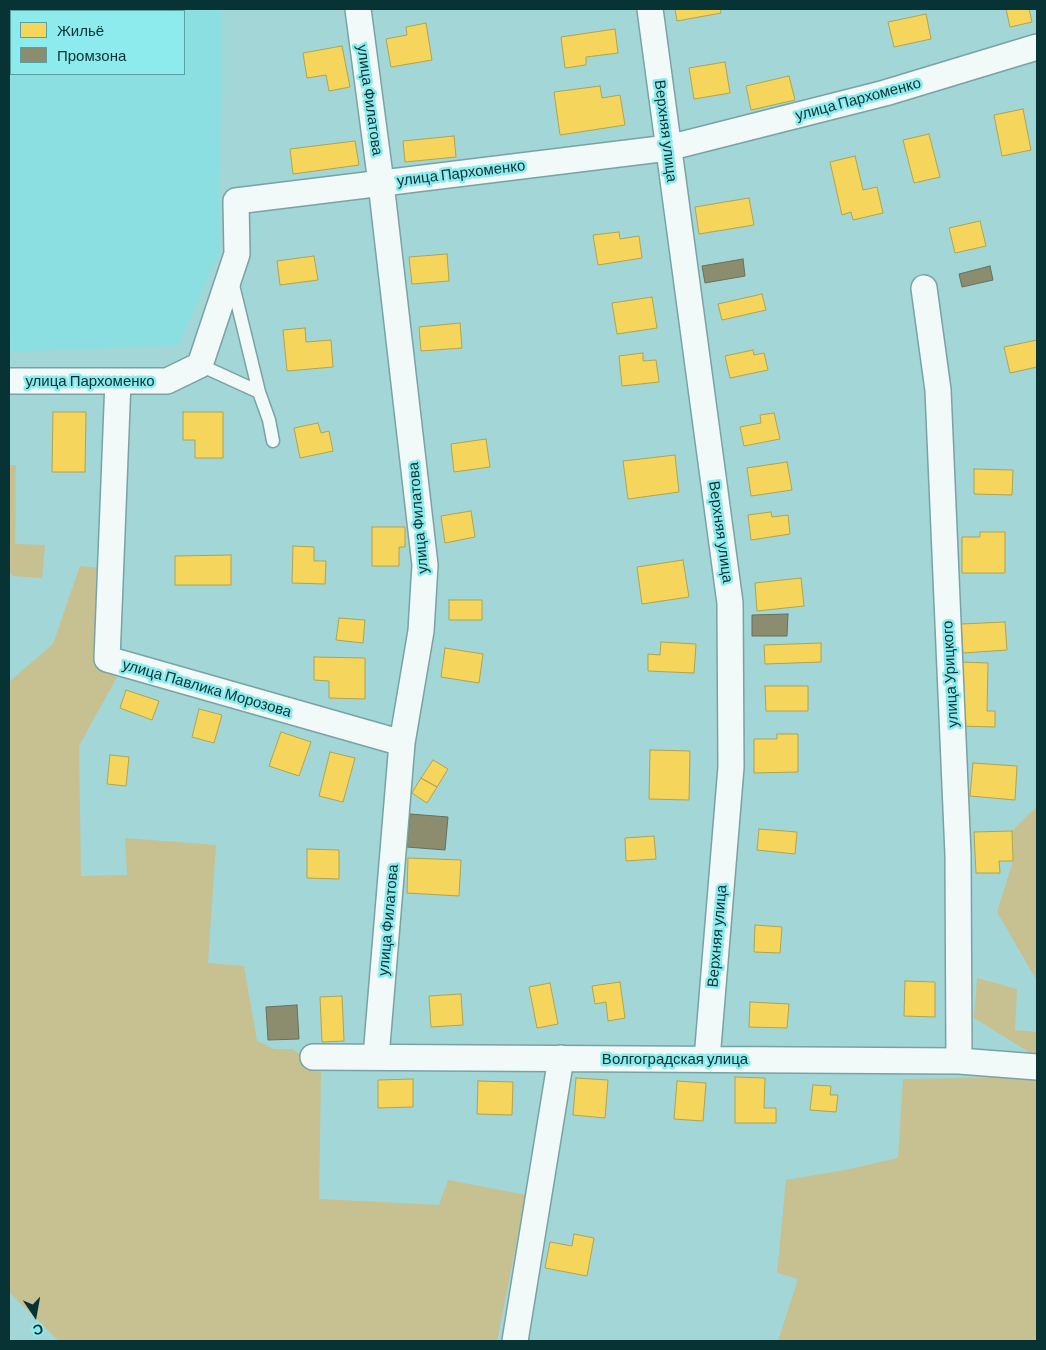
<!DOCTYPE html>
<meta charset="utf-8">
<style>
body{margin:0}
#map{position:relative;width:1046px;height:1350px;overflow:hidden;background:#a3d6d7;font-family:Barlow,sans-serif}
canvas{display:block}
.frame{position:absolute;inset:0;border:10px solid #083334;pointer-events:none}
.legend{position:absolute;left:10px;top:10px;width:175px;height:65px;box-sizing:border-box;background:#8debed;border:1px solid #58a1a3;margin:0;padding:6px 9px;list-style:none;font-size:15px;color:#083334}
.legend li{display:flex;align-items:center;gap:10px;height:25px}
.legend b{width:25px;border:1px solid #58a1a3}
.north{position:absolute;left:10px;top:1290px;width:50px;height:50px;-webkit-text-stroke:4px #8debed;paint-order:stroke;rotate:168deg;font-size:14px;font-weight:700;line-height:20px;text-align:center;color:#083334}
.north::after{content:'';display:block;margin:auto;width:18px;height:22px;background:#083334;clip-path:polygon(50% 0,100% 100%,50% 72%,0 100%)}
</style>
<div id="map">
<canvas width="1046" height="1350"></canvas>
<div class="frame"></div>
<ul class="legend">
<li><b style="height:14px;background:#f6d55c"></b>Жильё</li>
<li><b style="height:14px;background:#8c8c6e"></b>Промзона</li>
</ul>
<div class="north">С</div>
</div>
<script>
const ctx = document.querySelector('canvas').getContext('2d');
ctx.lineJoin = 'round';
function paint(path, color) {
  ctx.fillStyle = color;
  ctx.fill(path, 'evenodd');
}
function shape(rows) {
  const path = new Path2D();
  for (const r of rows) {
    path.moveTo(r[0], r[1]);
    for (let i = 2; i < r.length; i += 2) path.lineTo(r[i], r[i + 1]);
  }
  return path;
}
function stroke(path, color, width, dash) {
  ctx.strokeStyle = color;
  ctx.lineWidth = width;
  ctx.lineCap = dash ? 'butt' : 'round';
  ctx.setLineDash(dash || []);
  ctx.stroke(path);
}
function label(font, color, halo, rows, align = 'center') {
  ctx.font = font + ' Barlow,sans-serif';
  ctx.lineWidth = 5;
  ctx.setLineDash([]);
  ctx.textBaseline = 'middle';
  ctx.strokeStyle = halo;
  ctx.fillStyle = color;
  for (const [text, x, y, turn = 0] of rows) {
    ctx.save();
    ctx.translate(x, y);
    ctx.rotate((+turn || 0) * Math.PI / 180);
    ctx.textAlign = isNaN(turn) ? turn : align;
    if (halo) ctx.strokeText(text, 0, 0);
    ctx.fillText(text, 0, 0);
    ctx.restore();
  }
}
paint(shape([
 [9,9,222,9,219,252,179,345,9,352],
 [11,11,184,11,184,74,11,74]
]), '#8cdfe0');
paint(shape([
 [9,465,16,465,15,544,45,545,42,578,13,576,9,572],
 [80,566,99,568,96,666,118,675,79,746,81,876,127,875,125,838,216,845,208,963,244,966,257,1041,274,1049,293,1049,321,1073,319,1199,439,1205,448,1180,526,1195,497,1341,59,1341,9,1292,9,682,53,644],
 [1035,808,1037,809,1037,981,997,912,1013,861,1012,831],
 [977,978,1017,989,1015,1030,1037,1032,1037,1057,974,1018],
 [1037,1077,1037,1341,778,1341,798,1279,777,1273,786,1180,845,1170,898,1158,903,1079]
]), '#c7c091');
const homes = shape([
 [675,9,720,9,721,13,677,21,675,9],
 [1006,9,1029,9,1032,22,1010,27,1006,9],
 [926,14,931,39,894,47,888,22,926,14],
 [426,23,432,60,391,67,386,39,407,35,406,27,426,23],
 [615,29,618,53,586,57,586,65,565,68,561,37,615,29],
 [342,46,350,87,329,91,326,75,307,78,303,53,342,46],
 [725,62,730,93,694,99,689,68,725,62],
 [789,76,795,100,751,110,746,86,789,76],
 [600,86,602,98,620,95,625,125,560,135,554,92,600,86],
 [1023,109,1031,150,1002,156,994,115,1023,109],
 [929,134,940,177,914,183,903,140,929,134],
 [454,136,456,157,405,162,403,141,454,136],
 [355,141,359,165,293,174,290,149,355,141],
 [855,156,863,190,877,187,883,213,853,220,851,212,842,215,830,162,855,156],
 [749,198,754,225,699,234,695,207,749,198],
 [980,221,986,246,955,253,949,228,980,221],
 [619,232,620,239,639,236,642,258,598,265,593,235,619,232],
 [447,254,449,281,412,284,409,257,447,254],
 [314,256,318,280,280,285,277,261,314,256],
 [762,294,766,310,722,320,718,304,762,294],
 [652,297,657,328,617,334,612,303,652,297],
 [460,323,462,348,421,351,419,327,460,323],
 [305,328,306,342,331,340,333,367,287,371,283,330,305,328],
 [1037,340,1037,367,1010,373,1004,347,1037,340],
 [753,350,754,355,764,353,768,370,730,378,725,356,753,350],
 [643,353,643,361,656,360,659,382,622,386,619,356,643,353],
 [53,412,86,412,85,472,52,472,53,412],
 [183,412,223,412,223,458,195,458,195,440,183,440,183,412],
 [774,413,780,439,744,446,740,427,761,423,760,415,774,413],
 [318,423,321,433,329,431,333,451,300,458,294,428,318,423],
 [486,439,490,467,454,472,451,444,486,439],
 [675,455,679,492,628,499,623,461,675,455],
 [787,462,792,490,751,496,747,468,787,462],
 [974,469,1013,470,1012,495,974,494,974,469],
 [471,511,475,537,445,543,441,516,471,511],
 [771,512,772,517,788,515,790,534,751,540,748,515,771,512],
 [372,527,405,527,405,547,399,547,399,566,372,566,372,527],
 [980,532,1005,532,1005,573,962,573,962,537,980,537,980,532],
 [293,546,314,547,314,561,326,561,325,584,292,583,293,546],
 [231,555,231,585,175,585,175,556,231,555],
 [683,560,689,597,642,604,637,567,683,560],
 [801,578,804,606,757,611,755,583,801,578],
 [449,600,482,600,482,620,449,620,449,600],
 [339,618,365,620,363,643,336,640,339,618],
 [1005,622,1007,650,963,653,961,624,1005,622],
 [661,642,696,644,694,673,648,671,648,654,660,655,661,642],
 [821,643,821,662,765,664,764,645,821,643],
 [445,648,483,654,479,683,441,677,445,648],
 [314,657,365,658,365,699,329,698,329,681,314,680,314,657],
 [961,662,988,663,987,711,995,711,995,727,960,726,961,662],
 [765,686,808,686,808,711,766,711,765,686],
 [126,690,159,701,152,720,120,708,126,690],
 [199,709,222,715,214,743,192,737,199,709],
 [281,732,311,742,299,776,269,766,281,732],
 [777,734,798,734,798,772,754,773,754,739,777,739,777,734],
 [650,750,690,751,689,800,649,799,650,750],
 [330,752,355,758,343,802,319,796,330,752],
 [110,755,129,757,126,786,107,784,110,755],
 [433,760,448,769,437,787,421,778,433,760],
 [973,763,1017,766,1015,800,970,796,973,763],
 [421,778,437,787,427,803,412,793,421,778],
 [759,829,797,832,795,854,757,850,759,829],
 [1012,831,1013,861,999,861,1000,873,976,873,974,832,1012,831],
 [654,836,656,859,626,861,625,838,654,836],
 [307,849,339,850,339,879,307,878,307,849],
 [408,858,461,860,459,896,407,893,408,858],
 [755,925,782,927,780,953,754,952,755,925],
 [905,981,935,982,935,1017,904,1016,905,981],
 [620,982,625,1018,608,1021,606,1002,595,1004,592,986,620,982],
 [550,983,558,1024,537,1028,529,987,550,983],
 [461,994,463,1025,431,1027,429,996,461,994],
 [342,996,344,1041,322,1042,320,997,342,996],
 [750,1002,789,1004,787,1028,749,1027,750,1002],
 [735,1077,765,1078,764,1108,776,1108,776,1123,735,1123,735,1077],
 [576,1078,608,1080,605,1118,573,1115,576,1078],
 [413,1079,413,1107,378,1108,378,1080,413,1079],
 [478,1081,513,1082,512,1115,477,1114,478,1081],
 [677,1081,706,1083,703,1121,674,1119,677,1081],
 [813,1085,831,1086,830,1095,838,1095,836,1112,810,1110,813,1085],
 [574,1234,594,1238,587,1276,545,1268,550,1242,572,1246,574,1234]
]);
paint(homes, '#f6d55c');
stroke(homes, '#afa450', 1);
const industry = shape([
 [743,259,745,276,705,283,702,266,743,259],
 [990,266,993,280,962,287,959,274,990,266],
 [788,614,787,636,752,636,752,615,788,614],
 [410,814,448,817,445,850,407,847,410,814],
 [297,1005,299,1039,268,1040,266,1007,297,1005]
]);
paint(industry, '#8c8c6e');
stroke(industry, '#64715d', 1);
const service = shape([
 [232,281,259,392],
 [200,365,259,392,269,420,273,441]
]);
const minor = shape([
 [358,9,381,183,425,565,421,631,402,743,376,1057],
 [650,9,730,603,731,767,707,1059],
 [924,288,938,390,958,855,959,1061],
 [9,381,167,381,200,365,237,254,236,201,668,148,885,93,1037,47],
 [118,381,107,659,402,743],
 [313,1057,959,1061,1037,1067],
 [515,1341,561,1058]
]);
stroke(service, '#79a2a3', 15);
stroke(minor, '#79a2a3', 28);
stroke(service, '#f1f9f9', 12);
stroke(minor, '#f1f9f9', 25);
label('15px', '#083334', '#8debed', [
 ["улица Пархоменко",858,99,-15],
 ["улица Филатова",370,100,82],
 ["Верхняя улица",666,131,83],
 ["улица Пархоменко",461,173,-7],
 ["улица Пархоменко",90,381],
 ["улица Филатова",418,518,-95],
 ["Верхняя улица",721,532,82],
 ["улица Урицкого",950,674,-93],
 ["улица Павлика Морозова",207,688,16],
 ["улица Филатова",388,920,-85],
 ["Верхняя улица",717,936,-85],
 ["Волгоградская улица",675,1059]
]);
</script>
